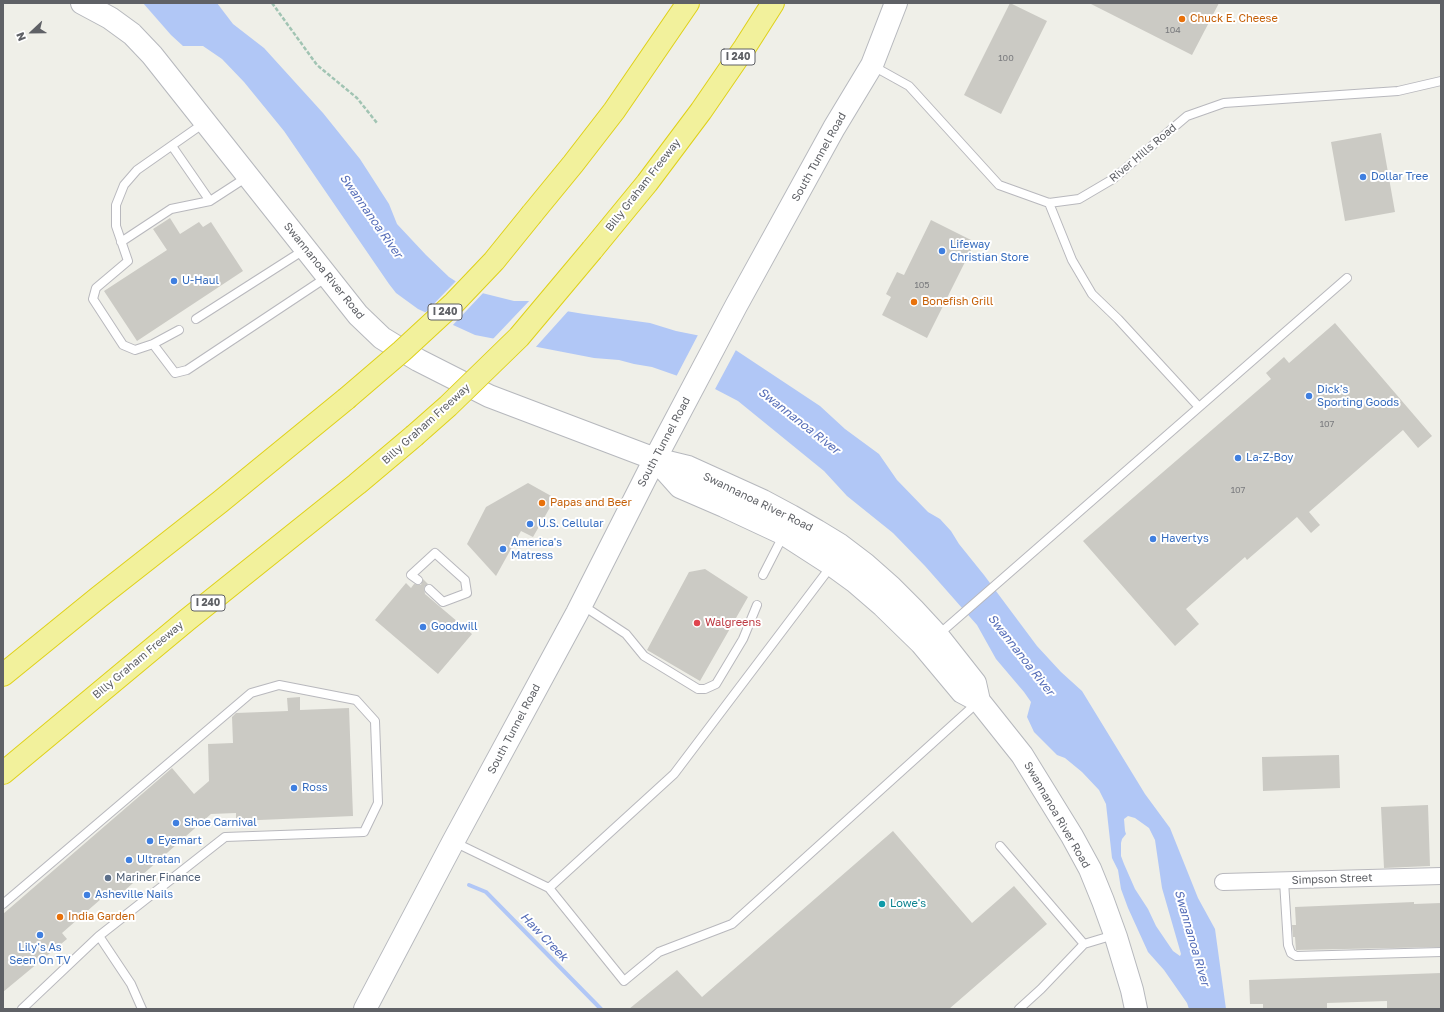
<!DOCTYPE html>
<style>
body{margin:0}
#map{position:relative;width:1444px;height:1012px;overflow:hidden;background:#efefe8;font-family:"Golos Text",sans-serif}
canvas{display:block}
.frame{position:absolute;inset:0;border:4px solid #5f6166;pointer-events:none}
.north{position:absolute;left:12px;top:12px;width:40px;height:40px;-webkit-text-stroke:3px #fff;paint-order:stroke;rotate:248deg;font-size:11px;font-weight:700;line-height:16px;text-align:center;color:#5f6166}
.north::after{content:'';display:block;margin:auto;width:14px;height:18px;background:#5f6166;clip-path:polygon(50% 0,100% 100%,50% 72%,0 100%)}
</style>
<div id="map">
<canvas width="1444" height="1012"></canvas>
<div class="frame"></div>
<div class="north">N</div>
</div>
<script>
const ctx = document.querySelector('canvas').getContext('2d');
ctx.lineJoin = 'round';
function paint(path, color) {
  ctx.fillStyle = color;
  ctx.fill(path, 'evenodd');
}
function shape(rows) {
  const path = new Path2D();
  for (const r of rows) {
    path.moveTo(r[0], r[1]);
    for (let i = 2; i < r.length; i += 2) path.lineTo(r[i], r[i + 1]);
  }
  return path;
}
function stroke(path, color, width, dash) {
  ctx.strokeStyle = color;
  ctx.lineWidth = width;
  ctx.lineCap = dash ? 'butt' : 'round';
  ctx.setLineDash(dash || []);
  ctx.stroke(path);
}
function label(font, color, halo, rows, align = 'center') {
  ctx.font = font + ' "Golos Text",sans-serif';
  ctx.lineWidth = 4;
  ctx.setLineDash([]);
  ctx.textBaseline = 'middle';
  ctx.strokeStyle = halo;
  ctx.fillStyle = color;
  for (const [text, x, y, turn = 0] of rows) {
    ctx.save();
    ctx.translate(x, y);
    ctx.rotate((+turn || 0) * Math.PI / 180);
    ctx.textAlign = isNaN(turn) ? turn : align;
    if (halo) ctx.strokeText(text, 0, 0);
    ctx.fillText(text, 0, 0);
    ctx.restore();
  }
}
paint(shape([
 [143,3,217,3,233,24,264,48,323,113,360,159,389,204,397,224,426,255,449,277,463,286,478,292,514,301,537,301,566,311,584,314,650,323,676,331,701,336,731,347,820,406,845,429,879,454,897,480,928,512,940,519,951,531,959,544,984,575,1037,646,1061,672,1082,691,1145,794,1170,828,1198,898,1215,929,1226,1009,1189,1009,1187,1003,1164,970,1148,952,1128,908,1121,889,1118,870,1112,858,1106,804,1099,790,1082,772,1065,758,1057,755,1034,732,1027,717,1031,702,1024,692,996,659,977,625,925,566,893,533,847,496,824,471,738,401,715,389,652,367,634,364,619,360,594,358,475,335,418,309,396,293,389,284,284,131,244,82,222,59,203,46,183,46,171,35],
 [1128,816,1135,818,1149,828,1155,840,1162,888,1179,947,1181,954,1180,956,1173,951,1156,926,1148,909,1135,889,1124,864,1121,856,1121,843,1122,839,1126,834,1125,831,1124,819]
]), '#b1c7f6');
paint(shape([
 [457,280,464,284,484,292,451,327,424,314],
 [531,299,537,299,570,309,534,349,492,340],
 [699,333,737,348,714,391,676,377]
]), '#efefe8');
stroke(shape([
 [469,885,486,892,601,1009]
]), '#b1c7f6', 4);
paint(shape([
 [1010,3,1047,21,1001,114,964,95],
 [1089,3,1219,3,1192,55],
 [1381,133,1395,212,1345,221,1331,142],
 [170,218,180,234,199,222,203,227,211,222,243,271,137,341,104,291,167,250,153,229],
 [931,220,975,242,927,338,882,315,891,297,886,294,897,272,904,275],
 [1335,323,1432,436,1418,448,1403,430,1309,512,1320,525,1311,533,1297,517,1247,560,1245,557,1186,609,1199,624,1175,646,1083,541,1271,379,1266,373,1284,357,1289,363],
 [528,483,553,497,552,504,533,537,521,531,496,576,467,544,486,507],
 [705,569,748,597,700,681,647,650,689,572],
 [423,579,428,584,424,587,425,594,472,634,438,674,375,620,406,583,411,588,414,584,421,585],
 [300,697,300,710,349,708,353,816,236,821,236,813,211,814,115,899,109,892,62,933,67,939,3,992,3,914,172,768,194,794,209,781,208,744,233,743,232,717,236,713,288,711,287,698],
 [1339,755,1340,788,1263,791,1262,757],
 [1428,805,1430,866,1384,868,1381,807],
 [893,831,972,923,1014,886,1047,924,949,1009,629,1009,677,970,702,997],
 [1414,902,1414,904,1441,903,1441,947,1296,950,1295,937,1293,937,1292,925,1296,925,1295,907],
 [1441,973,1441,1009,1387,1009,1387,1001,1327,1003,1327,1009,1263,1009,1263,1004,1250,1004,1249,980]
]), '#cbcac4');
const lane = shape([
 [873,66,909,86,999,185,1049,203,1079,199,1113,179,1187,116,1224,103,1398,91,1441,81],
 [172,146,210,201],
 [1049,203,1072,260,1092,294,1118,319,1199,407],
 [121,242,171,209,210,201,247,177],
 [196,319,304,250],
 [179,330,153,344,135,350,123,345,93,299,96,288,128,261,116,226,116,205,124,185,137,170,204,123],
 [153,344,175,373,187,370,327,277],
 [763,575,784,534],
 [418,580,411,575,435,553,465,580,467,593,443,602,429,589],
 [582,605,626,634,644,656,698,689,705,689,716,684,743,639,757,605],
 [938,635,1347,278],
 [454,842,549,888,624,981,659,952,732,924,978,702],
 [1000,846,1084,944],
 [1284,881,1288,945,1291,953,1296,956,1441,952],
 [549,888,674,774,832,565],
 [3,904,251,693,279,685,356,700,375,721,378,803,364,832,225,837,99,936,22,1009],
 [99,936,131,984,142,1009],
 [1019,1009,1041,989,1084,944,1114,935]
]);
const street = shape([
 [1223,882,1441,876]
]);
const secondary = shape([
 [82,3,110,18,132,34,152,55,358,315,382,338,418,360,489,396,655,459,688,467,763,501,791,516,817,531,840,545,865,564,891,587,913,609,938,636,975,683,979,701],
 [655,459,680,487,724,506,784,534,832,565,854,581,883,606,921,643,962,692,979,701,1022,755,1072,836,1090,869,1103,901,1116,937,1132,990,1136,1009],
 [365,1009,453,842,577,613,655,459,736,306,834,128,872,65,896,3]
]);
const highway = shape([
 [532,214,573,164,614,111,688,3],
 [592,250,647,183,701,111,745,47,773,3],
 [3,675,99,597,220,502,346,399],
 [3,773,187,620,357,484,414,436]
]);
stroke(lane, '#b8b8bd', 10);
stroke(street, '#b8b8bd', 18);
stroke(secondary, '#b6b8bd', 24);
stroke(highway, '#dfd119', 24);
stroke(shape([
 [272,3,317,65,357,98,377,123]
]), '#a1c4b3', 2.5, [4, 2]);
stroke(lane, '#fff', 8);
stroke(street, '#fff', 16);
stroke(secondary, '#fff', 22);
stroke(highway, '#f2f19c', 22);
const highwayBridge = shape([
 [346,399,402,351,454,303,494,261,532,214],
 [414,436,448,406,519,337,592,250]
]);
stroke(highwayBridge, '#dfd119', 24, []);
stroke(highwayBridge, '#f2f19c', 22);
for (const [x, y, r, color] of [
 [1182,19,4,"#e8710a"],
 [1363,177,4,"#3f7fe0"],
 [942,251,4,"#3f7fe0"],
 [174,281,4,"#3f7fe0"],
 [914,302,4,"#e8710a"],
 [1309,396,4,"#3f7fe0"],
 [1238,458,4,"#3f7fe0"],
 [542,503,4,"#e8710a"],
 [530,524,4,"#3f7fe0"],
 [1153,539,4,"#3f7fe0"],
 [503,549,4,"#3f7fe0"],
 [697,623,4,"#e0444e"],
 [423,627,4,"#3f7fe0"],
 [294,788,4,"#3f7fe0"],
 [176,823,4,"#3f7fe0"],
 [150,841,4,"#3f7fe0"],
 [129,860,4,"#3f7fe0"],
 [108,878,4,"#5c6f8a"],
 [87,895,4,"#3f7fe0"],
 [882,904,4,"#0f9aa8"],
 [60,917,4,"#e8710a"],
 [40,935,4,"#3f7fe0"]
]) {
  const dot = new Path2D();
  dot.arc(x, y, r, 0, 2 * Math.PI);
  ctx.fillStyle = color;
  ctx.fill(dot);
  stroke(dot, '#fff', 1.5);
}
label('9px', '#7a7b7e', null, [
 ["104",1173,30],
 ["100",1006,58],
 ["105",922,285],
 ["107",1327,424],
 ["107",1238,490]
]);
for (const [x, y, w] of [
 [738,57,34],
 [445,312,34],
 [208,603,34]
]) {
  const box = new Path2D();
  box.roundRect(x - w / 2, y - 8, w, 16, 3);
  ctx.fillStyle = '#fff';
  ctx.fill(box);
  stroke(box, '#5f6166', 1);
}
label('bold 10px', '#5f6166', null, [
 ["I 240",738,57],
 ["I 240",445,312],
 ["I 240",208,603]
]);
label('11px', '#c56008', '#fff', [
 ["Chuck E. Cheese",1190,19],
 ["Bonefish Grill",922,302],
 ["Papas and Beer",550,503],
 ["India Garden",68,917]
], 'left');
label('11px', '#5f6166', '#fff', [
 ["River Hills Road",1143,153,-40],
 ["South Tunnel Road",819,157,-61],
 ["Billy Graham Freeway",643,185,-52],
 ["Swannanoa River Road",324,271,51],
 ["Billy Graham Freeway",426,424,-42],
 ["South Tunnel Road",664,442,-62],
 ["Swannanoa River Road",758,502,26],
 ["Billy Graham Freeway",138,660,-40],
 ["South Tunnel Road",514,729,-62],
 ["Swannanoa River Road",1057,815,60],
 ["Simpson Street",1332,879,-2]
]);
label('11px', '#366cbe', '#fff', [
 ["Dollar Tree",1371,177],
 ["Lifeway",950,245],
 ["Christian Store",950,258],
 ["U-Haul",182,281],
 ["Dick's",1317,390],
 ["Sporting Goods",1317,403],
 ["La-Z-Boy",1246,458],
 ["U.S. Cellular",538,524],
 ["Havertys",1161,539],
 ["America's",511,543],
 ["Matress",511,556],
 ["Goodwill",431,627],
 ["Ross",302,788],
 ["Shoe Carnival",184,823],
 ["Eyemart",158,841],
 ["Ultratan",137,860],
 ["Asheville Nails",95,895],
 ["Lily's As",40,948,"center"],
 ["Seen On TV",40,961,"center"]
], 'left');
label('11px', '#be3a42', '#fff', [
 ["Walgreens",705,623]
], 'left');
label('11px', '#4e5e75', '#fff', [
 ["Mariner Finance",116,878]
], 'left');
label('11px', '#0d838f', '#fff', [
 ["Lowe's",890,904]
], 'left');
label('italic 12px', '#556db8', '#fff', [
 ["Swannanoa River",371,216,55],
 ["Swannanoa River",799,421,38],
 ["Swannanoa River",1021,655,52],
 ["Haw Creek",544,937,46],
 ["Swannanoa River",1192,938,74]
]);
</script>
